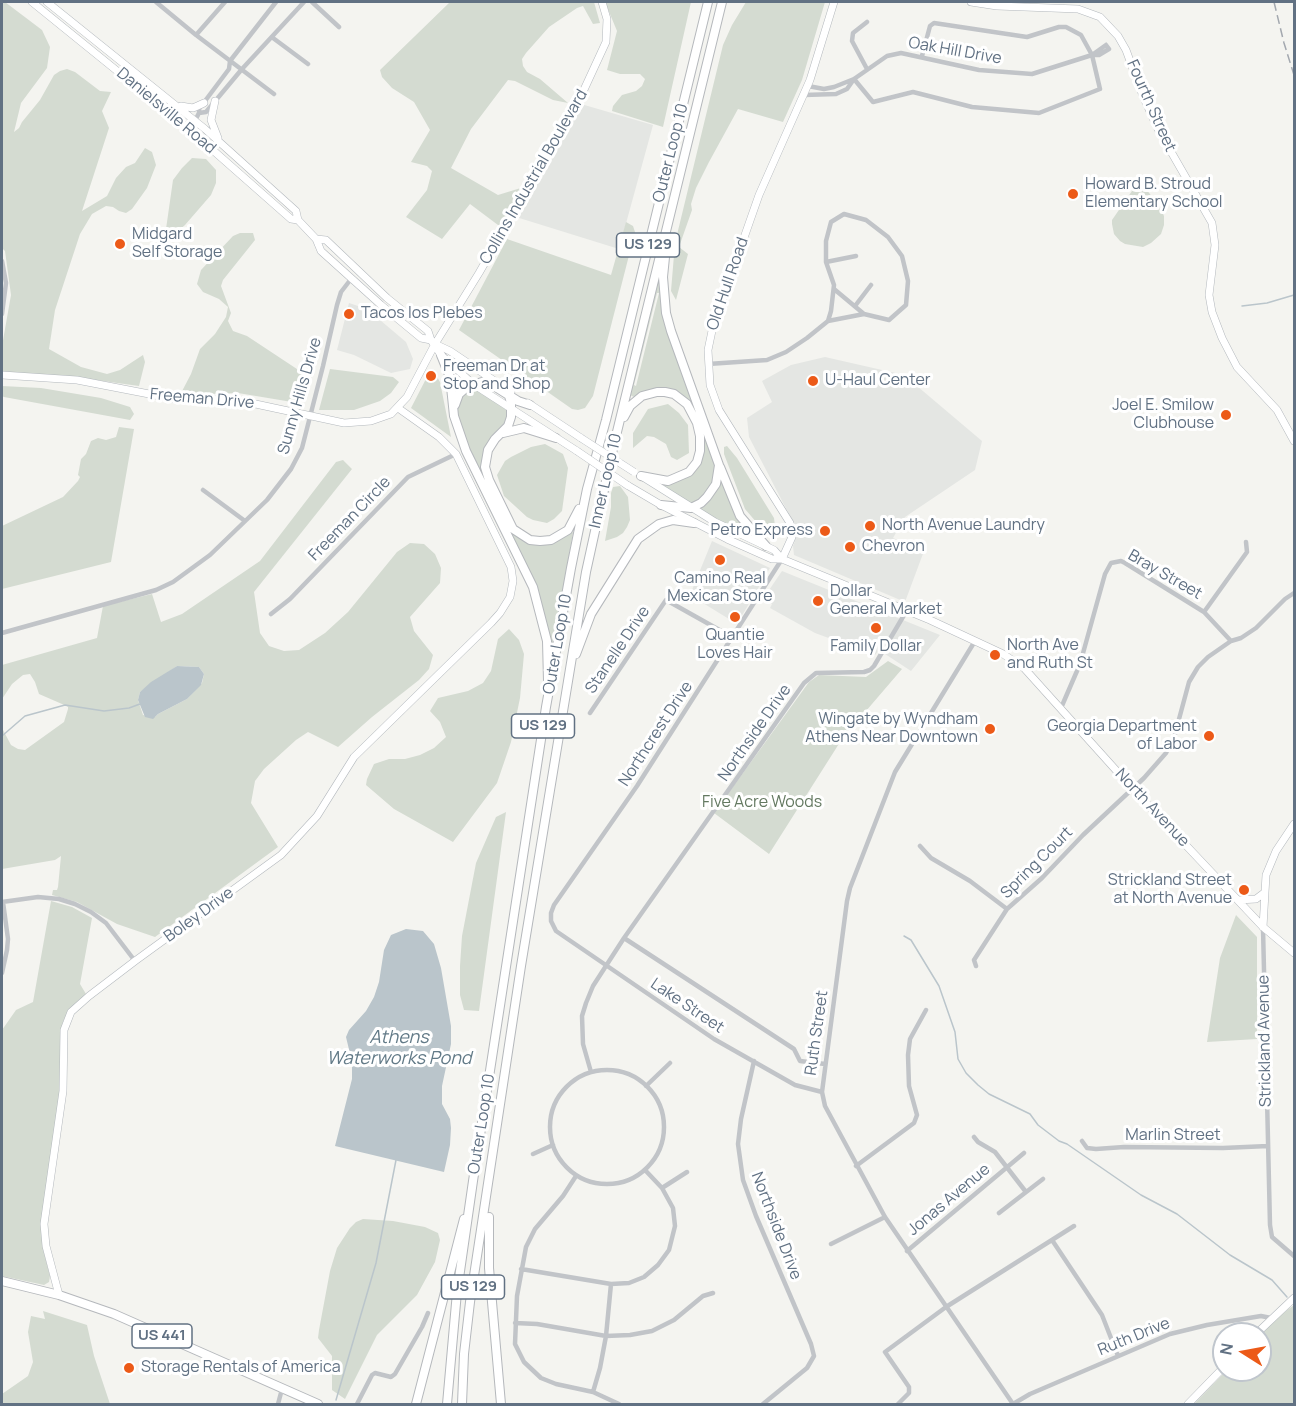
<!DOCTYPE html>
<style>
body{margin:0}
#map{position:relative;width:1296px;height:1406px;overflow:hidden;background:#f4f4f0;font-family:Manrope,sans-serif}
canvas{display:block}
.frame{position:absolute;inset:0;border:3px solid #617183;pointer-events:none}
.north{position:absolute;left:1212px;top:1322px;width:60px;height:60px;box-sizing:border-box;background:#fff;border:2px solid #c0c6cd;border-radius:50%;rotate:281deg;font-size:16px;font-weight:700;line-height:24px;text-align:center;color:#617183}
.north::after{content:'';display:block;margin:auto;width:21px;height:27px;background:#ec5a18;clip-path:polygon(50% 0,100% 100%,50% 72%,0 100%)}
</style>
<div id="map">
<canvas width="1296" height="1406"></canvas>
<div class="frame"></div>
<div class="north">N</div>
</div>
<script>
const ctx = document.querySelector('canvas').getContext('2d');
ctx.lineJoin = 'round';
function paint(path, color) {
  ctx.fillStyle = color;
  ctx.fill(path, 'evenodd');
}
function shape(rows) {
  const path = new Path2D();
  for (const r of rows) {
    if (r.length === 3) {
      path.moveTo(r[0] + r[2], r[1]);
      path.arc(r[0], r[1], r[2], 0, 2 * Math.PI);
      continue;
    }
    path.moveTo(r[0], r[1]);
    for (let i = 2; i < r.length; i += 2) path.lineTo(r[i], r[i + 1]);
  }
  return path;
}
function stroke(path, color, width, dash) {
  ctx.strokeStyle = color;
  ctx.lineWidth = width;
  ctx.lineCap = dash ? 'butt' : 'round';
  ctx.setLineDash(dash || []);
  ctx.stroke(path);
}
function label(font, color, halo, rows, align = 'center') {
  ctx.font = font + ' Manrope,sans-serif';
  ctx.lineWidth = 6;
  ctx.setLineDash([]);
  ctx.textBaseline = 'middle';
  ctx.strokeStyle = halo;
  ctx.fillStyle = color;
  for (const [text, x, y, turn = 0] of rows) {
    ctx.save();
    ctx.translate(x, y);
    ctx.rotate((+turn || 0) * Math.PI / 180);
    ctx.textAlign = isNaN(turn) ? turn : align;
    if (halo) ctx.strokeText(text, 0, 0);
    ctx.fillText(text, 0, 0);
    ctx.restore();
  }
}
paint(shape([
 [581,104,653,125,619,249,516,217],
 [349,303,367,309,406,342,413,359,410,369,391,373,354,355,337,350],
 [825,357,904,375,982,441,975,470,905,517,893,538,924,551,905,602,794,555,793,546,797,535,793,522,749,437,747,418,772,402,762,381,791,365],
 [712,541,770,568,737,624,690,595],
 [782,571,940,635,911,671,879,650,875,655,815,633,770,608,772,604,763,599]
]), '#e4e6e3');
paint(shape([
 [2,2,5,2,42,30,50,47,47,68,21,103,14,132,19,128,22,122,40,100,54,75,60,71,67,69,75,72,100,91,111,92,102,111,109,128,82,211,107,196,116,178,126,167,135,163,145,148,152,152,156,165,147,188,132,209,126,213,119,211,113,207,106,206,92,214,80,234,55,310,49,349,81,367,107,374,120,370,143,355,145,362,139,386,67,376,2,372,2,346,11,295,5,251,2,248],
 [450,2,594,2,600,23,593,24,583,6,577,8,549,27,526,53,522,59,523,66,527,72,540,79,568,103,553,100,515,81,508,80,471,129,451,168,498,195,524,187,502,228,470,204,442,239,406,217,427,190,432,171,427,166,411,162,430,130,414,102,392,88,382,77,380,70],
 [605,2,691,2,663,127,612,111,613,106,622,95,636,91,642,86,645,79,640,74,620,74,607,70,617,31],
 [746,2,825,2,802,80,783,122,738,109,709,162,696,188,691,204,692,210,679,247,688,254,676,300,671,291,675,243,723,45,732,25],
 [192,158,206,159,216,170,216,183,211,195,185,225,164,243,173,180,182,168],
 [1139,180,1160,207,1164,216,1164,225,1161,234,1151,243,1143,247,1125,244,1120,241,1114,234,1112,224,1112,220,1132,191,1130,186],
 [626,222,633,226,635,232,593,396,585,408,578,410,572,409,459,330,507,239,611,275],
 [240,233,253,233,255,240,223,280,221,286,231,313,228,321,233,331,247,336,306,375,305,394,301,399,292,402,238,393,180,395,191,374,200,349,215,334,226,317,228,307,219,299,203,292,197,284,201,270,233,236],
 [659,273,662,288,717,471,708,495,692,505,657,482,675,482,690,476,704,451,704,440,679,395,634,397,630,395],
 [657,293,659,293,636,386,634,385],
 [330,369,393,377,399,382,391,393,380,401,354,410,319,410],
 [434,372,440,382,451,437,411,408,428,375],
 [2,386,41,388,101,398,130,407,134,414,130,420,4,397,2,396],
 [473,386,509,412,509,416,484,459,506,521,534,543,571,530,573,533,553,646,550,646,547,628,462,433,456,407,459,398],
 [668,404,679,413,688,425,689,453,677,460,671,457,666,444,654,437,647,436,633,448,633,433,648,409],
 [119,427,134,429,111,562,2,589,2,526,63,497,78,481,80,477,78,475,81,459,86,454,91,441,98,438,106,440,116,437],
 [545,444,563,454,568,468,562,511,554,519,547,523,533,520,527,517,504,496,497,475,505,461,511,457,531,447],
 [727,446,737,458,774,518,775,526,770,530,757,523,745,509,724,454,724,447],
 [343,460,352,469,254,592,260,633,269,646,284,651,299,650,325,633,348,612,397,552,410,543,424,544,435,554,441,568,440,583,410,617,414,631,433,655,429,669,419,680,372,717,338,747,308,732,296,740,264,769,255,781,251,803,278,847,155,937,117,924,77,902,52,895,53,890,57,890,58,887,61,856,55,860,2,869,2,728,11,745,18,749,25,750,64,722,68,709,68,707,62,704,39,694,35,682,30,674,23,675,12,684,2,699,2,665,97,638,103,606,152,594,161,622,182,614,260,561,336,462],
 [177,666,199,667,204,674,202,683,187,699,158,714,155,717,143,715,138,700,140,692],
 [720,477,750,533,749,534,725,525,696,508],
 [620,486,628,497,630,520,627,527,623,533,617,537,605,541,611,507,611,493,613,487],
 [509,629,519,640,524,654,520,698,511,742,497,783,453,842,394,809,366,785,367,779,374,764,389,759,405,759,420,755,434,748,446,737,440,722,430,711,438,698,468,691,483,683,491,671,498,639],
 [888,661,902,669,842,739,769,854,714,813,809,682,819,675,866,677],
 [506,812,479,1011,464,1010,460,995,460,966,462,936,476,863,496,817],
 [51,901,72,907,92,918,80,984,86,994,68,1011,63,1022,61,1031,61,1087,41,1224,44,1252,50,1276,49,1282,44,1285,2,1276,2,1030,16,1010,33,1002],
 [1236,915,1257,937,1257,1039,1207,1042,1220,958],
 [363,1219,393,1221,425,1227,438,1233,440,1240,435,1262,417,1295,377,1335,345,1399,332,1390,332,1356,318,1338,319,1330,330,1271,337,1248,350,1228,356,1222],
 [1294,1305,1294,1404,1194,1404,1227,1370,1260,1370,1260,1336,1279,1316],
 [43,1311,87,1325,94,1356,110,1404,2,1404,2,1394,28,1376,33,1362,28,1332,31,1316,45,1319]
]), '#d4dbd1');
paint(shape([
 [177,666,199,667,204,674,201,685,187,699,158,714,153,719,145,717,138,700,140,692,151,682],
 [406,929,423,931,434,944,441,968,451,1026,451,1044,442,1086,442,1104,450,1119,451,1128,450,1145,444,1172,335,1146,352,1079,352,1062,346,1037,349,1030,366,1011,374,997,379,982,384,950,391,935]
]), '#bac5cb');
stroke(shape([
 [1242,306,1267,303,1294,295],
 [2,736,25,716,65,705,104,711,129,708,140,704],
 [904,936,911,940,939,986,955,1032,958,1059,966,1073,978,1085,989,1094,1030,1114,1038,1125,1059,1141,1067,1144,1141,1195,1177,1214,1230,1255,1272,1280,1287,1297],
 [336,1400,376,1263,396,1160]
]), '#bac5cb', 1.5);
const secondary = shape([
 [32,2,190,130,291,219,298,220],
 [47,2,205,129,296,211,298,220,316,239,321,251,381,305,421,338,431,340],
 [971,2,997,6,1078,9,1100,17,1118,36,1126,50,1143,96,1158,129,1212,223,1215,245,1209,295,1212,312,1222,338,1237,367,1277,410,1294,441],
 [215,101,211,120,218,138],
 [181,106,193,108,204,103],
 [316,239,326,240,387,298,428,331,431,340,441,355,473,384,577,451],
 [435,344,450,351,511,392],
 [2,375,77,380,175,399,237,400,344,423,371,421,391,414,407,397,435,344,479,273,582,94,606,42,607,19,602,2],
 [528,403,581,438],
 [643,477,715,522,774,550,782,559],
 [627,485,661,505,727,539,772,559,782,559,930,620,1003,654,1024,668,1132,788,1263,927,1294,953],
 [782,559,792,537,790,523,719,410,710,385,708,350,713,326,759,195,810,80,834,2],
 [1238,900,1256,899,1264,893],
 [1263,927,1266,875,1276,851,1294,824],
 [59,1295,46,1246,44,1224,63,1091,64,1030,71,1012,89,996,135,961,281,855,317,816,354,757,491,623,500,613,510,597,513,581,511,567,456,454,439,437,398,408],
 [1256,1334,1294,1298],
 [1188,1404,1224,1367]
]);
const highway = shape([
 [441,355,450,377,454,416,466,451,533,587,547,641,548,681],
 [507,389,511,403,511,417,508,426,495,439,488,450,485,467,489,480,513,529,530,540,540,541,551,540,568,530,579,509],
 [455,405,459,394,467,387,482,382,491,384,518,401,530,405],
 [624,417,630,406,642,396,657,392,665,392,674,394,687,404,697,423,700,436,700,451,697,462,689,472,668,481,641,476],
 [503,433,524,428,556,438],
 [720,467,740,516,766,546],
 [661,505,691,508,701,503,707,497,716,484,719,465,671,331,666,313,663,277,666,247],
 [576,654,591,614,638,539,659,524,673,520,694,523],
 [489,1217,489,1268,501,1404],
 [2,1281,59,1295,114,1314,318,1404],
 [416,1404,464,1219],
 [447,1404,457,1292,473,1181,546,707,571,568,587,489,606,420,708,2],
 [462,1404,464,1354,470,1302,521,966,586,572,615,440,722,2]
]);
stroke(secondary, '#b3b8bd', 8);
stroke(highway, '#b5b8bc', 10);
stroke(shape([
 [156,2,196,35,274,94],
 [312,2,339,27],
 [196,35,225,2],
 [273,38,308,64],
 [1092,55,1106,45],
 [867,69,852,41,853,33,867,22],
 [854,79,873,102,913,92,972,107,1039,113,1100,89,1092,55,1081,35,1066,27,1059,27,1027,37,934,23,930,26,922,56],
 [808,86,824,89,834,87,854,79,887,56,901,53,979,70,1032,74,1092,55,1099,55,1109,49,1106,45],
 [804,95,836,94,847,89,854,79],
 [199,113,206,112,242,69,304,2],
 [190,130,199,113,199,109,229,69,230,61,276,2],
 [2,261,6,283,2,314],
 [826,262,856,256],
 [834,289,864,314],
 [855,306,871,285],
 [708,364,767,360,786,352,807,338,828,321,864,314,889,320,906,305,908,281,902,256,888,237,866,220,844,214,831,222,826,241,826,262,834,285,831,311,828,321],
 [203,490,245,521],
 [782,559,637,786,554,905,551,913,551,921,556,931,714,1039,795,1085,822,1092],
 [1204,612,1247,552,1246,542],
 [271,614,290,599,408,477,456,454],
 [2,633,156,590,173,582,210,555,267,500,291,469,302,448,323,366,337,305,341,292,351,279],
 [975,641,895,772,850,888,847,901,822,1092,825,1106,885,1217,1013,1404],
 [1061,708,1080,664,1105,574,1111,563,1121,561,1125,563,1204,612,1231,641,1241,638,1256,628,1285,599,1294,593],
 [590,713,666,600,732,637],
 [920,846,931,858,970,881,1007,909],
 [2,902,38,897,59,899,75,904,91,912,106,923,135,961],
 [1263,928,1270,1225,1272,1237,1294,1256],
 [624,938,794,1049,800,1061,825,1064],
 [976,966,974,960,1007,909,1042,878,1083,835,1144,778,1166,753,1175,734,1189,682,1198,667,1208,657,1231,641],
 [2,973,7,950,8,939,3,902],
 [754,1061,741,1119,738,1144,743,1180,756,1216,811,1344,814,1356,807,1368,763,1404],
 [607,1127,57],
 [591,1072,583,1044,582,1016,586,1003,593,986,624,938,804,683,816,673,864,672,870,670,874,666,907,610],
 [646,1086,670,1063],
 [974,1137,978,1142,995,1152,1026,1192],
 [1082,1141,1087,1148,1096,1149,1124,1147,1223,1148,1268,1146],
 [533,1154,553,1145],
 [856,1166,914,1123,917,1115,909,1086,908,1055,910,1039,926,1010],
 [576,1176,563,1196,535,1229,526,1247,517,1296,515,1344,524,1362,541,1378,556,1384,593,1392,619,1404],
 [662,1188,687,1172],
 [999,1213,1043,1179],
 [1052,1240,1102,1315,1118,1356],
 [831,1244,885,1217],
 [907,1251,1024,1153],
 [521,1269,611,1284,629,1283,644,1277,658,1265,669,1250,675,1226,673,1208,662,1188,645,1170],
 [515,1323,537,1324,606,1336,630,1335,652,1331,674,1320,703,1296,713,1293],
 [593,1392,600,1368,606,1336,611,1284],
 [278,1404,282,1389],
 [357,1404,372,1375,375,1373,391,1377,395,1374,422,1327,428,1313],
 [898,1404,909,1393,909,1387,885,1352,946,1307,1074,1226],
 [1013,1404,1030,1394,1170,1334,1207,1325,1261,1316,1271,1318]
]), '#c1c4c8', 4.5);
stroke(secondary, '#fff', 7);
stroke(highway, '#fff', 8);
stroke(shape([
 [1274,2,1284,43,1294,75]
]), '#a3a8af', 1.5, [9, 4.5]);
const secondaryBridge = shape([
 [581,438,634,472],
 [577,451,627,485]
]);
stroke(secondaryBridge, '#b3b8bd', 8, []);
stroke(secondaryBridge, '#fff', 7);
for (const [x, y, r, color] of [
 [1073,194,6,"#ec5a18"],
 [120,244,6,"#ec5a18"],
 [349,314,6,"#ec5a18"],
 [431,376,6,"#ec5a18"],
 [813,381,6,"#ec5a18"],
 [1226,415,6,"#ec5a18"],
 [870,526,6,"#ec5a18"],
 [825,531,6,"#ec5a18"],
 [850,547,6,"#ec5a18"],
 [720,560,6,"#ec5a18"],
 [818,601,6,"#ec5a18"],
 [735,617,6,"#ec5a18"],
 [876,628,6,"#ec5a18"],
 [995,655,6,"#ec5a18"],
 [990,729,6,"#ec5a18"],
 [1209,736,6,"#ec5a18"],
 [1244,890,6,"#ec5a18"],
 [129,1368,6,"#ec5a18"]
]) {
  const dot = new Path2D();
  dot.arc(x, y, r, 0, 2 * Math.PI);
  ctx.fillStyle = color;
  ctx.fill(dot);
  stroke(dot, '#fff', 2);
}
for (const [x, y, w] of [
 [648,245,63],
 [543,726,63],
 [473,1287,63],
 [162,1336,60]
]) {
  const box = new Path2D();
  box.roundRect(x - w / 2, y - 12, w, 24, 4.5);
  ctx.fillStyle = '#fff';
  ctx.fill(box);
  stroke(box, '#617183', 1.5);
}
label('bold 15px', '#617183', null, [
 ["US 129",648,245],
 ["US 129",543,726],
 ["US 129",473,1287],
 ["US 441",162,1336]
]);
label('16px', '#617183', '#fff', [
 ["Oak Hill Drive",955,51,10],
 ["Fourth Street",1151,106,66],
 ["Danielsville Road",166,111,40],
 ["Outer Loop 10",671,153,-76],
 ["Collins Industrial Boulevard",534,177,-60],
 ["Old Hull Road",728,284,-71],
 ["Sunny Hills Drive",300,396,-74],
 ["Freeman Drive",202,399,5],
 ["Inner Loop 10",606,481,-77],
 ["Freeman Circle",350,519,-46],
 ["Bray Street",1165,575,30],
 ["Outer Loop 10",558,644,-80],
 ["Stanelle Drive",618,650,-56],
 ["Northside Drive",755,733,-55],
 ["Northcrest Drive",656,734,-57],
 ["North Avenue",1152,808,47],
 ["Spring Court",1037,863,-45],
 ["Boley Drive",199,915,-36],
 ["Lake Street",687,1006,34],
 ["Ruth Street",817,1033,-82],
 ["Strickland Avenue",1265,1041,-91],
 ["Outer Loop 10",482,1124,-81],
 ["Marlin Street",1173,1136],
 ["Jonas Avenue",949,1200,-40],
 ["Northside Drive",776,1226,69],
 ["Ruth Drive",1134,1337,-22]
]);
label('16px', '#617183', '#fff', [
 ["Howard B. Stroud",1085,185],
 ["Elementary School",1085,203],
 ["Midgard",132,235],
 ["Self Storage",132,253],
 ["Tacos los Plebes",361,314],
 ["Freeman Dr at",443,367],
 ["Stop and Shop",443,385],
 ["U-Haul Center",825,381],
 ["Joel E. Smilow",1214,406,"right"],
 ["Clubhouse",1214,424,"right"],
 ["North Avenue Laundry",882,526],
 ["Petro Express",813,531,"right"],
 ["Chevron",862,547],
 ["Camino Real",720,579,"center"],
 ["Mexican Store",720,597,"center"],
 ["Dollar",830,592],
 ["General Market",830,610],
 ["Quantie",735,636,"center"],
 ["Loves Hair",735,654,"center"],
 ["North Ave",1007,646],
 ["and Ruth St",1007,664],
 ["Family Dollar",876,647,"center"],
 ["Wingate by Wyndham",978,720,"right"],
 ["Athens Near Downtown",978,738,"right"],
 ["Georgia Department",1197,727,"right"],
 ["of Labor",1197,745,"right"],
 ["Strickland Street",1232,881,"right"],
 ["at North Avenue",1232,899,"right"],
 ["Storage Rentals of America",141,1368]
], 'left');
label('16px', '#647961', '#fff', [
 ["Five Acre Woods",762,803]
]);
label('italic 18px', '#627a87', '#fff', [
 ["Athens",399,1038],
 ["Waterworks Pond",399,1059]
]);
</script>
